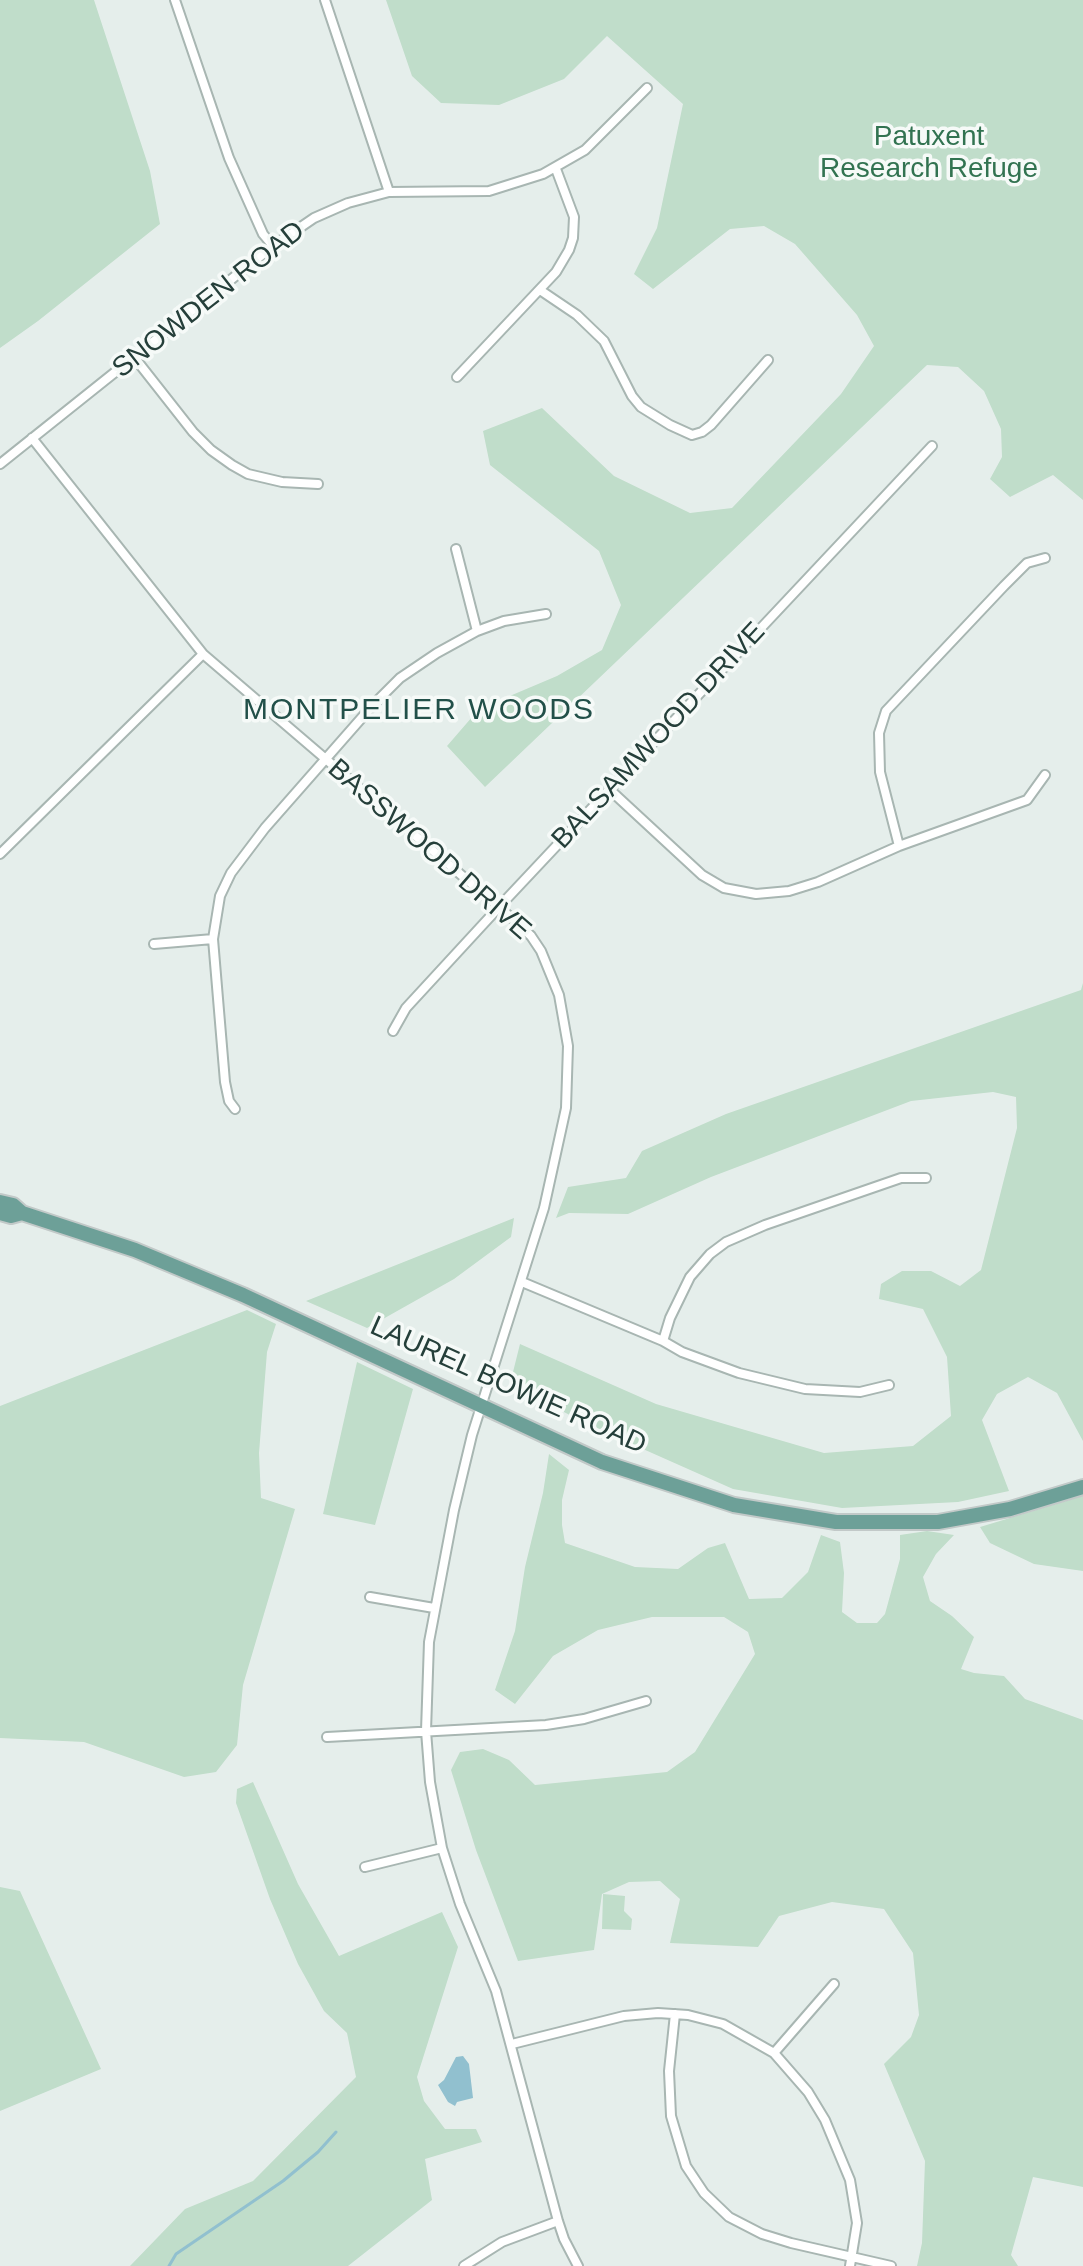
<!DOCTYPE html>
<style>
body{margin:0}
canvas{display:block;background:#e5eeeb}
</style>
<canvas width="1083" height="2266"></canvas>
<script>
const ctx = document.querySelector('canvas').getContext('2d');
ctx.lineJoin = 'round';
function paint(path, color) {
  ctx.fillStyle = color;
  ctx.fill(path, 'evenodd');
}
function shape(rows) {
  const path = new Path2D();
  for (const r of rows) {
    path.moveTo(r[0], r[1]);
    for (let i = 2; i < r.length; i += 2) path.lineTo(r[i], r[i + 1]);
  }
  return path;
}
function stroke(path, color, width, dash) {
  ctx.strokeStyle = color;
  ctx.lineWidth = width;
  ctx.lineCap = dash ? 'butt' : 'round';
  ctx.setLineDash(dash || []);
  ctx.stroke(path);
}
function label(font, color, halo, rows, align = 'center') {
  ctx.font = font + ' Helvetica,sans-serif';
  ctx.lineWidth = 7;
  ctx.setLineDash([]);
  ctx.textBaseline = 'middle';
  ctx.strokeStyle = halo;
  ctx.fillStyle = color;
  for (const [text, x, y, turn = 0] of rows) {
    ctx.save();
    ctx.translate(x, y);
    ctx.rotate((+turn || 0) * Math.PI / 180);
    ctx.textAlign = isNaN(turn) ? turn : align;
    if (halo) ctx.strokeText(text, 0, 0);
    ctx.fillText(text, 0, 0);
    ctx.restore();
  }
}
paint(shape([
 [0,0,94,0,150,171,160,224,38,321,0,348],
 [386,0,1083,0,1083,500,1053,475,1010,497,990,479,1002,457,1001,429,984,391,958,367,927,365,485,787,447,746,479,709,557,676,602,650,621,605,599,551,490,465,483,431,542,408,614,476,690,513,732,508,841,394,874,346,857,315,795,244,764,226,730,229,653,289,634,274,657,228,683,104,607,36,564,79,499,105,441,103,412,76],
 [1083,983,1083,1441,1057,1393,1028,1377,997,1394,982,1420,1009,1491,958,1502,842,1508,733,1489,589,1425,510,1384,520,1344,656,1404,824,1453,913,1446,951,1416,947,1357,923,1309,879,1299,881,1284,902,1271,931,1271,960,1286,981,1270,1017,1128,1016,1097,993,1092,911,1101,711,1177,628,1214,569,1213,556,1218,568,1187,626,1178,642,1151,726,1114,1081,990],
 [514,1218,511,1237,454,1279,367,1328,306,1301],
 [247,1310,276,1324,267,1352,259,1453,261,1498,295,1509,243,1685,237,1745,216,1772,184,1777,84,1742,0,1738,0,1406],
 [357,1362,413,1389,375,1525,323,1514],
 [549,1454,569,1470,562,1500,562,1525,565,1543,635,1567,678,1569,708,1548,725,1543,749,1599,782,1598,808,1572,821,1535,840,1542,844,1573,842,1612,857,1623,877,1623,885,1614,900,1559,900,1535,927,1531,954,1535,936,1554,923,1577,930,1601,952,1616,974,1637,961,1669,974,1673,1004,1676,1025,1699,1083,1720,1083,2187,1033,2177,1011,2255,1018,2266,917,2266,922,2243,925,2161,884,2064,911,2037,919,2015,913,1953,884,1909,832,1902,779,1916,758,1947,670,1943,680,1899,660,1881,629,1882,602,1894,594,1950,518,1961,476,1850,451,1770,460,1752,483,1749,509,1760,535,1785,667,1772,695,1752,755,1654,748,1632,724,1617,652,1617,598,1630,553,1656,515,1704,495,1690,515,1631,525,1567,543,1493],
 [1083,1496,1083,1571,1034,1564,990,1543,980,1527],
 [253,1782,298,1884,339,1956,442,1912,458,1947,417,2077,424,2101,445,2129,476,2129,482,2142,425,2159,432,2200,348,2266,130,2266,185,2209,253,2181,356,2077,347,2033,324,2011,298,1964,270,1899,236,1803,237,1789],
 [0,1887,20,1891,101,2069,0,2111],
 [603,1894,625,1896,624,1911,632,1919,631,1930,602,1929]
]), '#c0ddca');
paint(shape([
 [463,2056,469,2064,473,2098,457,2102,455,2106,448,2102,438,2085,444,2080,456,2057]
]), '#91c0cf');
stroke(shape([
 [169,2266,176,2254,283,2181,318,2152,336,2132]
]), '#91c0cf', 3);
const street = shape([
 [175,0,229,158,263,234,273,246],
 [325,0,389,192],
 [540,290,577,315,604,341,632,396,641,407,670,425,692,435,702,432,711,425,768,360],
 [134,357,193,432,211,450,232,465,248,474,282,482,318,484],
 [457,377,556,272,569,250,573,238,574,217,556,169],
 [32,438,203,654,515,921,531,936,541,951,559,995,568,1046,566,1108,544,1208,472,1435,454,1510,429,1642,426,1731,430,1782,442,1848,460,1904,496,1991,558,2221,564,2239,578,2266],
 [0,464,273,246,314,218,348,203,389,192,489,191,543,174,585,150,647,88],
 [456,549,477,631],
 [609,789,702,875,724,888,756,894,789,891,818,882,899,846,1027,800,1045,775],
 [899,846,880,772,879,733,886,711,1004,586,1027,563,1045,558],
 [0,854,203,654],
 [154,944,213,939],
 [393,1031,406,1008,499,907,932,446],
 [235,1109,229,1101,225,1082,213,939,220,896,231,873,265,828,373,705,400,678,437,653,477,631,504,621,546,614],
 [522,1282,663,1341,682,1352,739,1373,805,1389,860,1392,889,1385],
 [663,1341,670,1318,690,1277,710,1254,726,1242,765,1225,901,1178,926,1178],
 [370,1597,434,1608],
 [327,1737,546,1725,584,1719,646,1701],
 [365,1867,442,1848],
 [675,2014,669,2071,671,2116,686,2166,704,2193,729,2217,762,2234,791,2243,891,2266],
 [512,2044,624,2016,658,2013,688,2015,723,2024,774,2053,808,2092,825,2120,850,2180,857,2223,850,2266],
 [774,2053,834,1984],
 [464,2266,502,2242,558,2221]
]);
const primary = shape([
 [0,1202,13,1205,22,1213,135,1250,243,1295,602,1462,734,1505,836,1522,938,1522,1010,1509,1083,1487],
 [0,1213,11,1216,22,1213]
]);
stroke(street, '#a8b6b2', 12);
stroke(primary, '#c2c9c8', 18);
stroke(street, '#fff', 8);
stroke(primary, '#6da098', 14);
label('28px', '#327351', '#f6faf8', [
 ["Patuxent",929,137],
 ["Research Refuge",929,169]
]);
label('28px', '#253f3a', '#f6faf8', [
 ["SNOWDEN ROAD",209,300,-38],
 ["BALSAMWOOD DRIVE",659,736,-47],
 ["BASSWOOD DRIVE",429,850,41],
 ["LAUREL BOWIE ROAD",508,1386,24]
]);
ctx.letterSpacing = '2px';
label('30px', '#225049', '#f6faf8', [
 ["MONTPELIER WOODS",419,711]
]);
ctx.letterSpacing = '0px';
</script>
